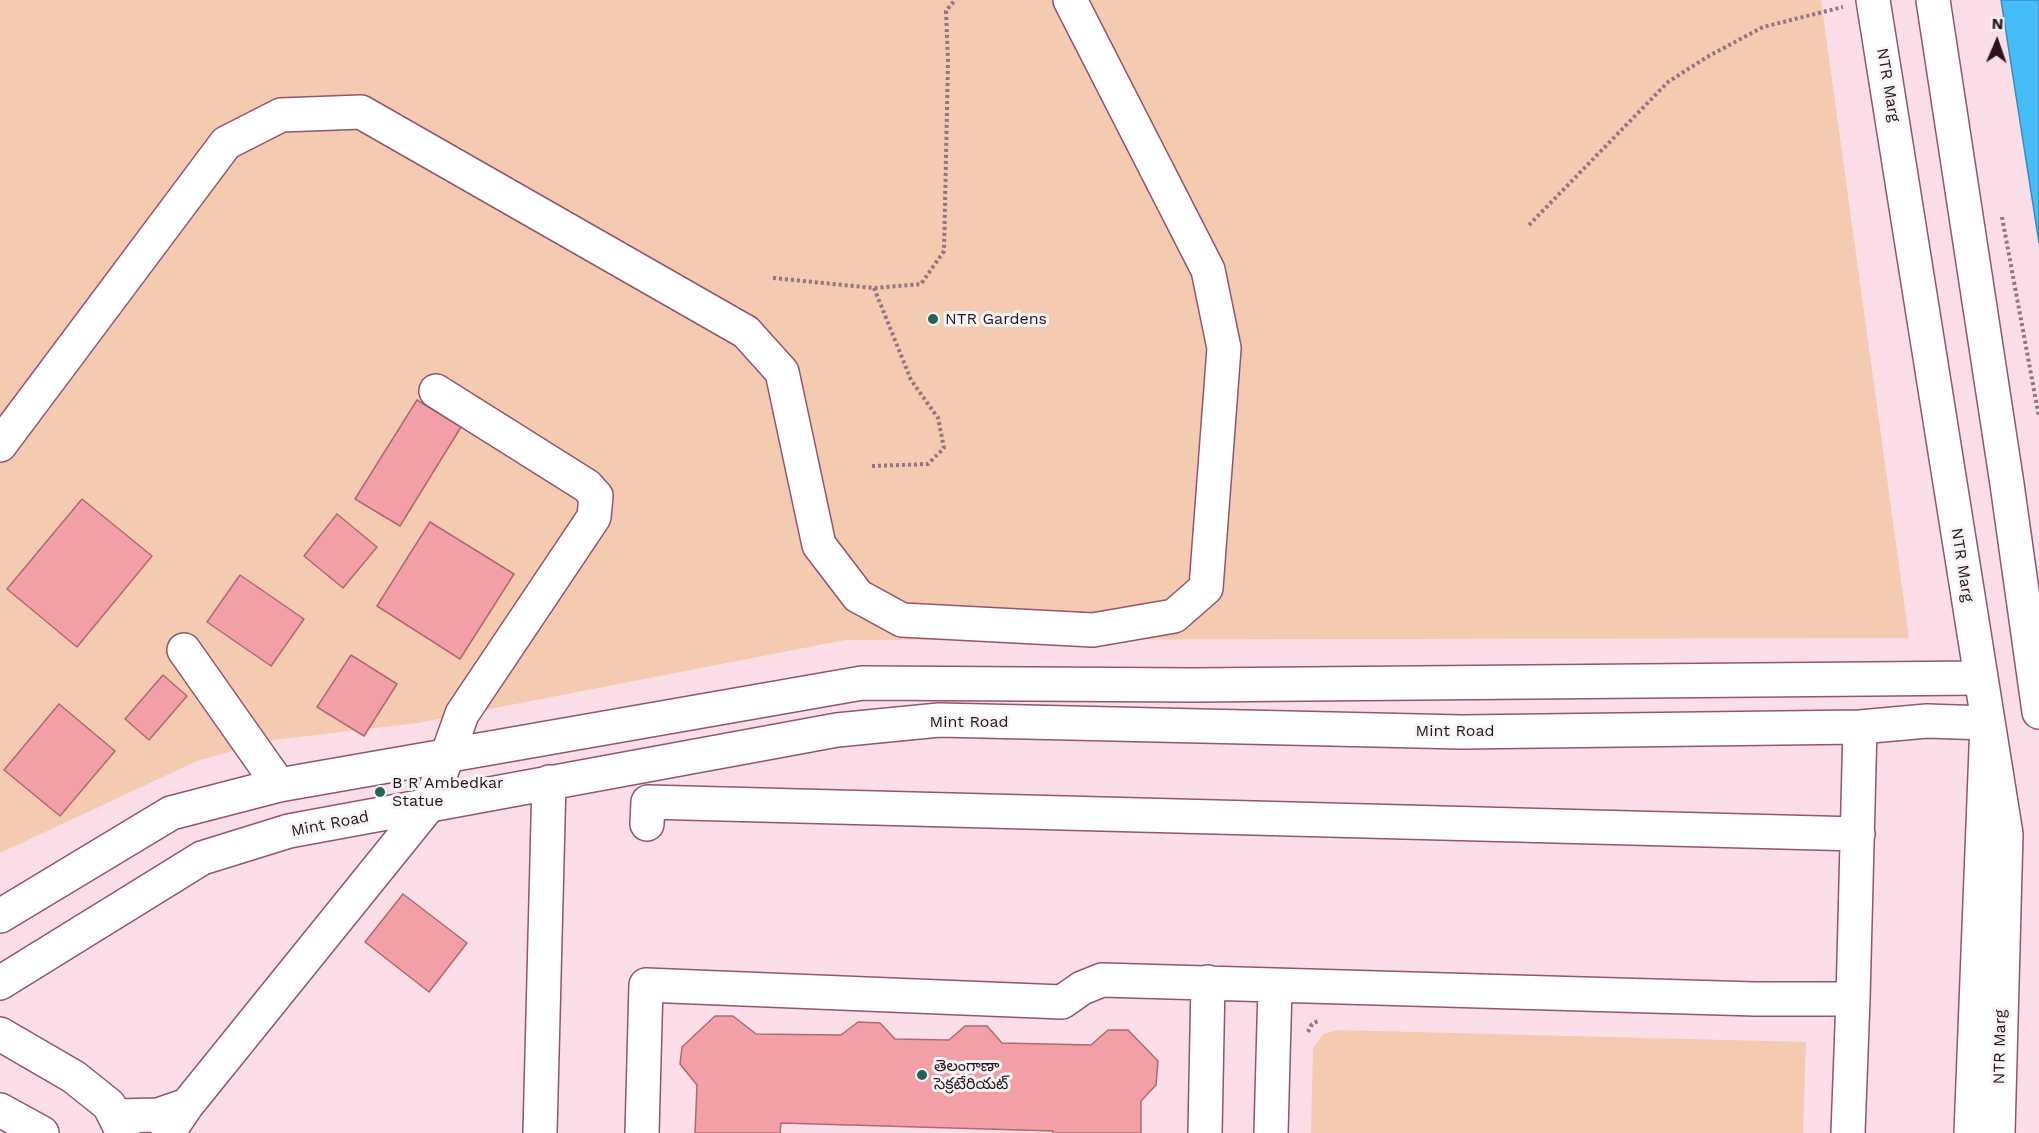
<!DOCTYPE html>
<meta charset="utf-8">
<style>
body{margin:0}
#map{position:relative;width:2039px;height:1133px;overflow:hidden;background:#fcdee9;font-family:"Work Sans",sans-serif}
canvas{display:block}
.north{position:absolute;left:1967px;top:12px;width:60px;height:60px;-webkit-text-stroke:4px #f5f5f5;paint-order:stroke;rotate:2deg;font-size:16px;font-weight:700;line-height:24px;text-align:center;color:#2c121d}
.north::after{content:'';display:block;margin:auto;width:21px;height:27px;background:#2c121d;clip-path:polygon(50% 0,100% 100%,50% 72%,0 100%)}
</style>
<div id="map">
<canvas width="2039" height="1133"></canvas>
<div class="north">N</div>
</div>
<script>
const ctx = document.querySelector('canvas').getContext('2d');
ctx.lineJoin = 'round';
function paint(path, color) {
  ctx.fillStyle = color;
  ctx.fill(path, 'evenodd');
}
function shape(rows) {
  const path = new Path2D();
  for (const r of rows) {
    path.moveTo(r[0], r[1]);
    for (let i = 2; i < r.length; i += 2) path.lineTo(r[i], r[i + 1]);
  }
  return path;
}
function stroke(path, color, width, dash) {
  ctx.strokeStyle = color;
  ctx.lineWidth = width;
  ctx.lineCap = dash ? 'butt' : 'round';
  ctx.setLineDash(dash || []);
  ctx.stroke(path);
}
function label(font, color, halo, rows, align = 'center') {
  ctx.font = font + ' "Work Sans","Noto Sans Telugu",sans-serif';
  ctx.lineWidth = 6;
  ctx.setLineDash([]);
  ctx.textBaseline = 'middle';
  ctx.strokeStyle = halo;
  ctx.fillStyle = color;
  for (const [text, x, y, turn = 0] of rows) {
    ctx.save();
    ctx.translate(x, y);
    ctx.rotate((+turn || 0) * Math.PI / 180);
    ctx.textAlign = isNaN(turn) ? turn : align;
    if (halo) ctx.strokeText(text, 0, 0);
    ctx.fillText(text, 0, 0);
    ctx.restore();
  }
}
paint(shape([
 [0,0,1821,0,1909,638,845,640,418,723,273,740,197,761,0,853],
 [1337,1030,1806,1042,1803,1133,1311,1133,1313,1048,1323,1034]
]), '#f4cbb1');
const water = shape([
 [2001,0,2039,0,2039,243,2001,0]
]);
paint(water, '#46bdf7');
stroke(water, '#3e8ab6', 1.5);
const building = shape([
 [417,400,461,427,400,526,355,499,417,400],
 [82,499,152,556,77,647,7,589,82,499],
 [337,514,377,547,343,588,304,556,337,514],
 [430,522,514,574,460,659,377,606,430,522],
 [240,575,304,619,271,666,207,622,240,575],
 [351,655,397,684,364,736,317,707,351,655],
 [163,675,187,696,149,740,125,719,163,675],
 [59,704,115,751,60,816,4,770,59,704],
 [403,894,467,943,429,992,365,942,403,894],
 [715,1016,733,1016,756,1034,841,1035,858,1022,880,1023,895,1039,949,1040,965,1026,987,1026,1002,1043,1091,1045,1108,1030,1128,1030,1158,1061,1156,1085,1141,1101,1141,1133,1053,1133,1053,1131,781,1123,780,1133,695,1133,697,1085,680,1064,682,1047,715,1016]
]);
paint(building, '#f39fa7');
stroke(building, '#ae6970', 1.5);
const minor = shape([
 [0,445,226,143,281,115,361,112,746,332,782,372,819,545,858,596,902,620,1093,630,1174,616,1206,588,1224,348,1208,270,1070,0],
 [184,650,279,785],
 [647,824,648,802,1858,834],
 [0,916,171,813,279,785,862,683,1194,685,1980,678],
 [0,983,202,858,289,831,837,730,939,720,1462,732,1860,727,1927,721,1987,723,1971,1133],
 [0,1034,74,1077,109,1105,123,1133],
 [187,1105,430,804,462,714,594,517,596,496,587,486,436,391],
 [0,1110,42,1133],
 [115,1116,158,1115,187,1105,168,1133],
 [540,1133,549,782],
 [642,1133,646,985,1062,1002,1082,988,1102,980,1755,999,1853,999,1860,727],
 [1205,1133,1208,982],
 [1271,1133,1275,986],
 [1848,1133,1853,999]
]);
const major = shape([
 [1873,0,2006,834,1998,1133],
 [1933,0,2007,484,2039,712]
]);
stroke(minor, '#92546e', 36);
stroke(major, '#92546e', 36);
stroke(shape([
 [2002,217,2039,417],
 [1529,225,1668,82,1707,57,1763,27,1843,7],
 [773,278,874,288,921,284,944,251,948,62,946,11,955,0],
 [872,466,928,464,944,448,938,418,911,380,874,288],
 [1308,1032,1312,1024,1318,1021]
]), '#917580', 4, [3, 3]);
stroke(minor, '#fff', 33);
stroke(major, '#fff', 33);
for (const [x, y, r, color] of [
 [933,319,6,"#226554"],
 [380,792,6,"#226554"],
 [922,1075,6,"#226554"]
]) {
  const dot = new Path2D();
  dot.arc(x, y, r, 0, 2 * Math.PI);
  ctx.fillStyle = color;
  ctx.fill(dot);
  stroke(dot, '#f5f5f5', 2);
}
label('16px', '#2c121d', '#f5f5f5', [
 ["NTR Marg",1888,85,80],
 ["NTR Marg",1962,565,81],
 ["Mint Road",969,722],
 ["Mint Road",1455,731],
 ["Mint Road",330,824,-11],
 ["NTR Marg",2000,1047,-89]
]);
label('16px', '#2c121d', '#f5f5f5', [
 ["NTR Gardens",945,319],
 ["B R Ambedkar",392,783],
 ["Statue",392,801],
 ["తెలంగాణా",934,1066],
 ["సెక్రటేరియట్",934,1084]
], 'left');
</script>
